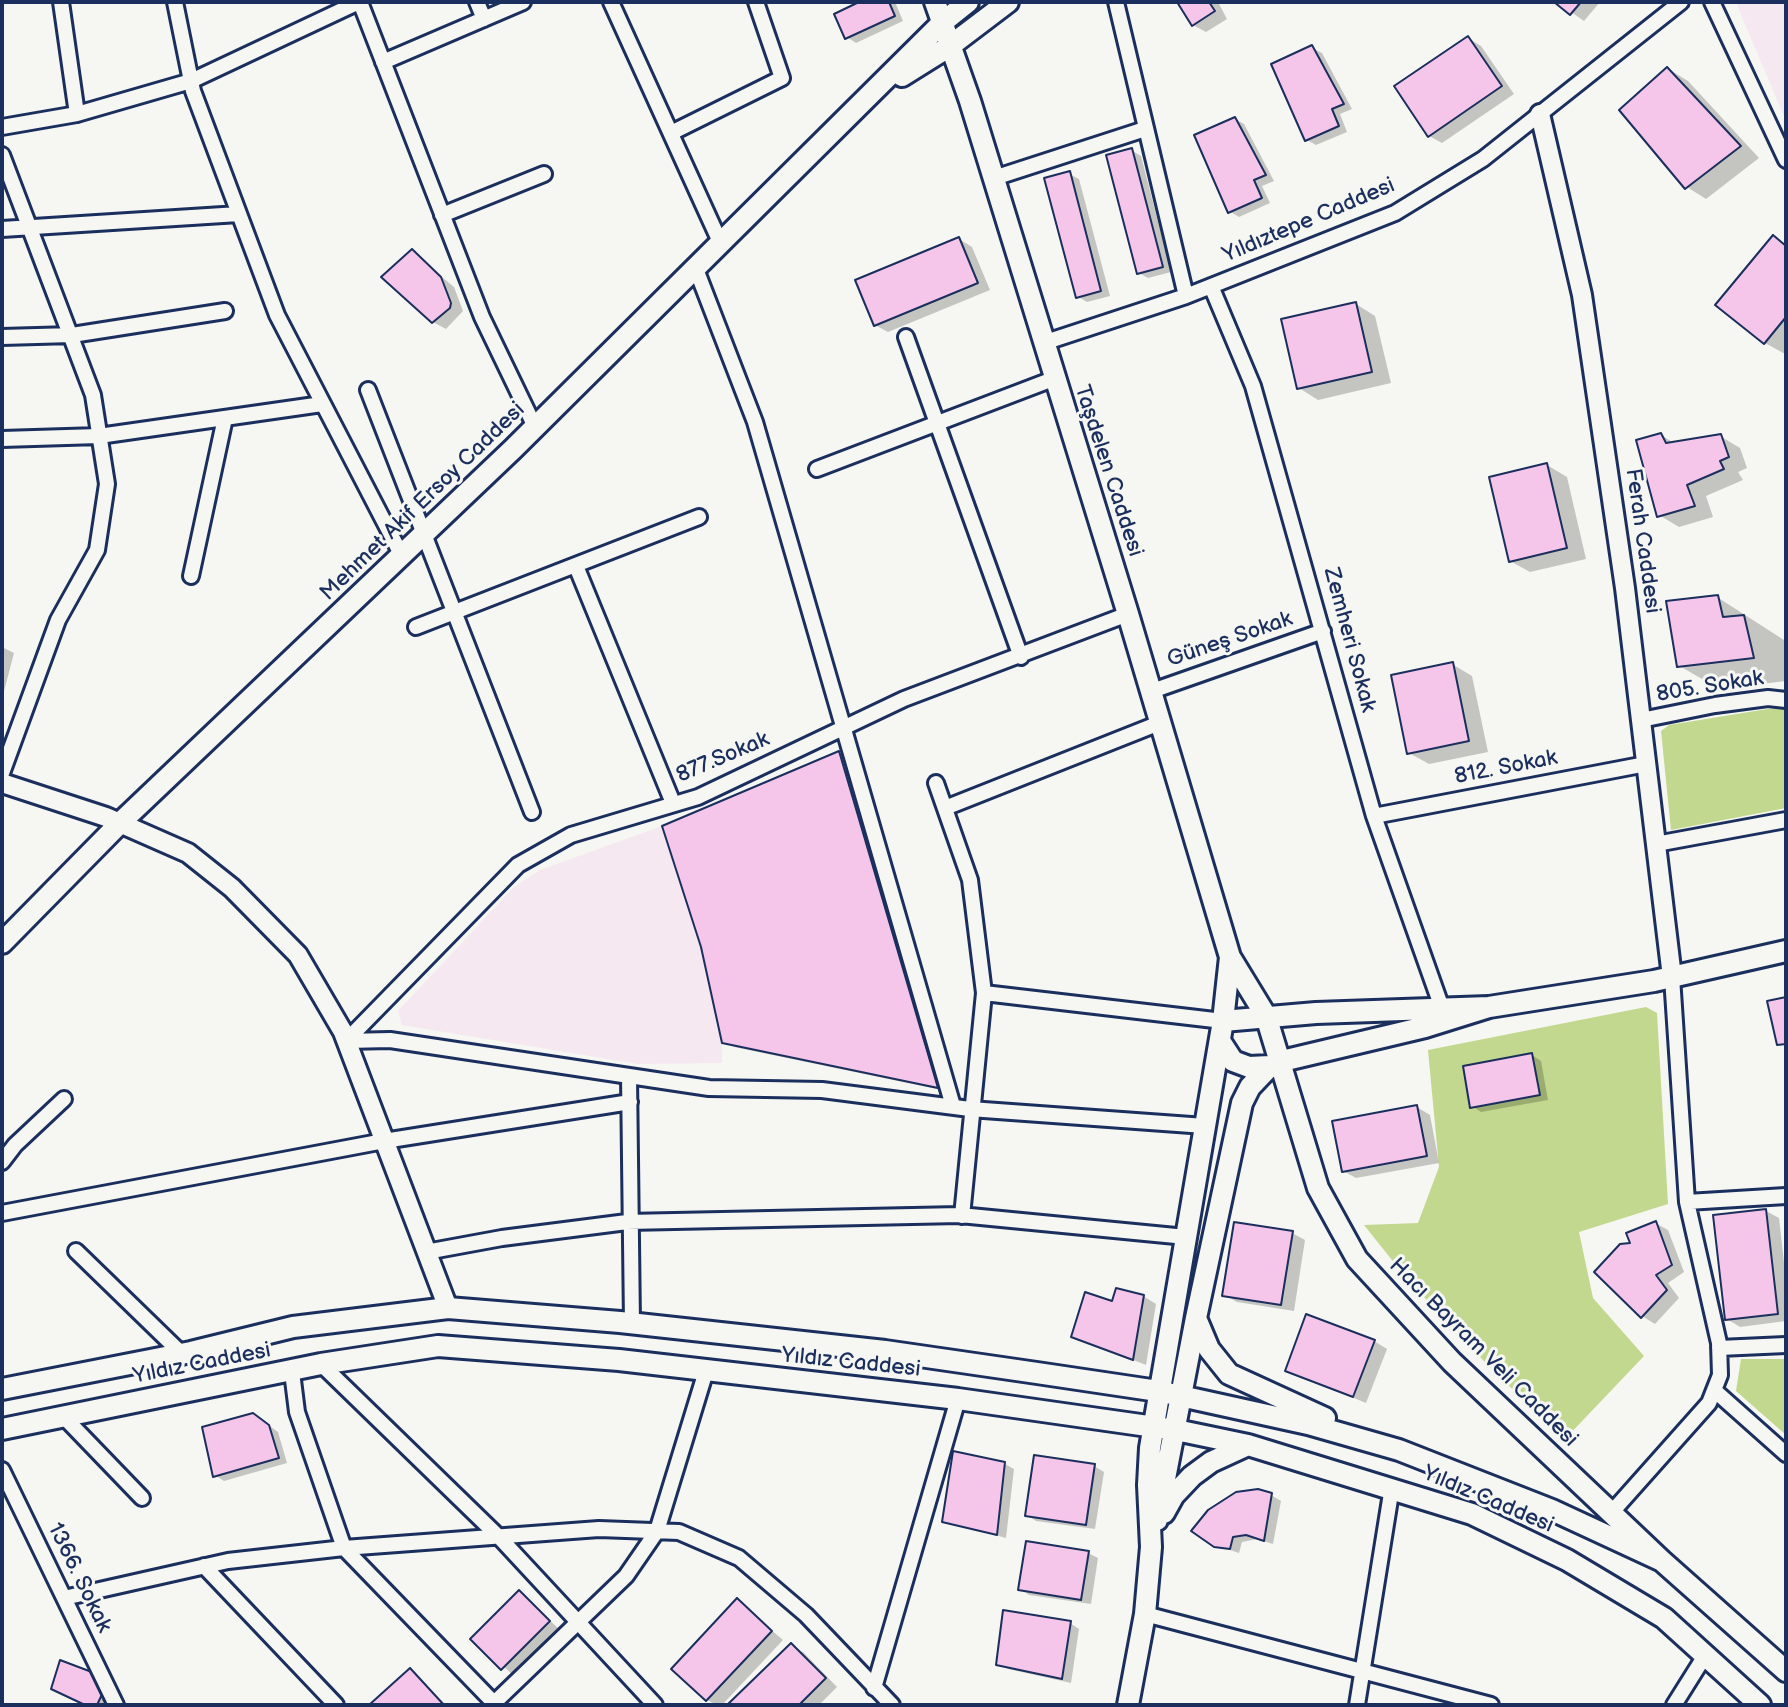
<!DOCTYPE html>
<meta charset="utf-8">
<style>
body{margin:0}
#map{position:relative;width:1788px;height:1707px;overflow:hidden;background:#f6f6f2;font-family:"Balsamiq Sans",sans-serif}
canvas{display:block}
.frame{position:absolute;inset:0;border:4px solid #1b2f5e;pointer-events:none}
</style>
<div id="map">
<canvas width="1788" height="1707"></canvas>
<div class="frame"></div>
</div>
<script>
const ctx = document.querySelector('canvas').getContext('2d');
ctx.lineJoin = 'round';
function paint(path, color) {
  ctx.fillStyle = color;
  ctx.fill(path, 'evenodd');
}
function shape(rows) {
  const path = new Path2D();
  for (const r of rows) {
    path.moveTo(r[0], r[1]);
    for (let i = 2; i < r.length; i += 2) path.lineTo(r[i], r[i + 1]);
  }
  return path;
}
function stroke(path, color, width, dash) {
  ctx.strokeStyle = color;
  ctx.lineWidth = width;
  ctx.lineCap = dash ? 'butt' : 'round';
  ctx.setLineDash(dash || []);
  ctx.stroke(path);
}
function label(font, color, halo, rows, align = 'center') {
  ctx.font = font + ' "Balsamiq Sans",sans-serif';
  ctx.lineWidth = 6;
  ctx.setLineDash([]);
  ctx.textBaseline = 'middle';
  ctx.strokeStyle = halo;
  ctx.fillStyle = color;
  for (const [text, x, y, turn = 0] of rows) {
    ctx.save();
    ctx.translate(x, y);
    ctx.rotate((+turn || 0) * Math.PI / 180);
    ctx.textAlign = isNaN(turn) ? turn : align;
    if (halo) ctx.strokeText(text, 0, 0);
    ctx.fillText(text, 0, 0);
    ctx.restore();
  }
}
paint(shape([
 [1786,2,1786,121,1736,3],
 [662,826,701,947,722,1043,722,1063,638,1064,402,1025,398,1011,513,888,540,870]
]), '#f6e8f0');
paint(shape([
 [1786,706,1786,808,1671,830,1661,731,1669,725],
 [1646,1007,1657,1013,1668,1204,1579,1232,1593,1298,1644,1356,1566,1438,1496,1374,1408,1280,1364,1225,1418,1223,1439,1167,1428,1050],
 [1741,1359,1786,1359,1786,1435,1736,1391]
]), '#c2d88e');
paint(shape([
 [864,2,895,2,903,21,856,43,847,37],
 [1179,2,1218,2,1227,19,1206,32,1193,25],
 [1557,2,1600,2,1584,21],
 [1468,38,1481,46,1514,94,1442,143,1429,136],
 [1312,48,1322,53,1352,109,1340,114,1347,132,1316,145,1307,140],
 [1668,69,1688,81,1759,158,1706,199,1687,187],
 [1235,119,1244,124,1274,181,1262,186,1270,203,1239,217,1229,211],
 [1131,150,1141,156,1171,272,1148,278,1139,273],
 [1069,174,1079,179,1110,296,1087,302,1077,296],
 [1773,237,1786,245,1785,354,1765,343],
 [959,239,972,247,990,290,888,332,875,325],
 [412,252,454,287,463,311,446,329,433,322],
 [1356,304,1375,316,1391,383,1318,400,1299,388],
 [1661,435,1674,443,1720,436,1740,448,1747,468,1738,472,1743,480,1706,496,1713,517,1679,527,1659,515],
 [1547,465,1567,477,1586,559,1530,572,1510,561],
 [1717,597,1784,640,1786,681,1719,689,1678,665],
 [2,647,14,653,2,699],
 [1452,664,1472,676,1488,752,1429,764,1409,753],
 [839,754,848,759,946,1091,734,1047,724,1041],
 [1532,1055,1541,1061,1548,1100,1481,1112,1472,1106],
 [1417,1107,1430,1115,1439,1163,1356,1178,1343,1171],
 [1766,1211,1779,1218,1786,1280,1786,1321,1740,1327,1727,1319],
 [1655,1223,1668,1230,1684,1272,1668,1283,1679,1298,1655,1324,1642,1316,1633,1245],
 [1292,1233,1305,1240,1294,1311,1237,1302,1224,1295],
 [1143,1296,1156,1304,1146,1365,1073,1336],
 [1374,1341,1387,1349,1366,1403,1287,1370],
 [263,1421,278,1432,287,1463,224,1481,215,1475],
 [1005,1464,1014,1469,1006,1538,944,1521],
 [1094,1466,1104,1472,1095,1529,1036,1521,1027,1515],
 [1271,1495,1281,1501,1273,1544,1257,1539,1242,1542,1239,1553,1215,1545],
 [1088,1553,1098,1558,1091,1604,1029,1595,1020,1589],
 [520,1593,558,1628,512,1674,473,1639],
 [737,1601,783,1640,722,1705,717,1705,707,1700],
 [1070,1623,1079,1629,1071,1683,1008,1669,998,1664],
 [791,1645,804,1653,837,1687,819,1705,730,1705],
 [410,1670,446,1705,372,1705],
 [96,1675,114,1705,86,1705]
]), '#0003');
const building = shape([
 [859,2,889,2,895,16,845,39,834,14,859,2],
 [1177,2,1209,2,1215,11,1192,26,1177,2],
 [1554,2,1581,2,1570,15,1554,2],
 [1468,36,1502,86,1428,137,1394,86,1468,36],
 [1312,45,1344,104,1332,109,1339,126,1305,141,1271,64,1312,45],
 [1667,67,1741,146,1685,189,1619,110,1667,67],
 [1235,117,1266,175,1254,180,1262,198,1228,213,1194,135,1235,117],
 [1132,148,1163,267,1137,274,1106,155,1132,148],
 [1070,171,1101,291,1076,298,1044,178,1070,171],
 [1773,235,1786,246,1786,317,1764,344,1715,305,1773,235],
 [959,237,978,283,874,326,855,280,959,237],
 [412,249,441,277,451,303,450,308,432,323,381,277,412,249],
 [1356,302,1372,372,1297,389,1281,319,1356,302],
 [1661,433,1666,443,1721,434,1729,457,1720,461,1724,469,1687,485,1695,506,1657,517,1636,440,1661,433],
 [1547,463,1567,548,1509,562,1489,477,1547,463],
 [1718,595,1723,617,1744,615,1754,658,1677,667,1666,601,1718,595],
 [1453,662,1469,741,1407,754,1391,675,1453,662],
 [839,751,938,1088,722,1043,701,947,662,826,839,751],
 [1786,997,1786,1044,1777,1045,1767,1001,1786,997],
 [1532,1053,1540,1095,1470,1108,1463,1066,1532,1053],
 [1417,1105,1427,1156,1342,1172,1332,1121,1417,1105],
 [1766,1209,1778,1314,1725,1320,1713,1215,1766,1209],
 [1656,1221,1672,1265,1656,1275,1667,1290,1641,1318,1594,1272,1620,1244,1630,1243,1626,1233,1656,1221],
 [1234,1222,1293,1231,1281,1305,1222,1296,1234,1222],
 [1116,1288,1144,1295,1133,1360,1071,1337,1085,1292,1112,1301,1116,1288],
 [1306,1314,1375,1340,1353,1397,1285,1371,1306,1314],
 [253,1413,269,1425,279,1458,213,1477,202,1427,253,1413],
 [953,1451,1005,1462,997,1535,942,1522,953,1451],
 [1034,1455,1095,1464,1086,1525,1025,1516,1034,1455],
 [1258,1489,1272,1493,1264,1541,1246,1535,1233,1537,1230,1549,1214,1547,1191,1531,1208,1510,1236,1492,1258,1489],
 [1026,1541,1089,1551,1081,1600,1018,1590,1026,1541],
 [519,1590,550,1621,501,1670,470,1639,519,1590],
 [737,1598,772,1631,706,1701,671,1669,737,1598],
 [1003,1610,1071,1621,1062,1679,996,1665,1003,1610],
 [791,1643,826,1678,799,1705,727,1705,791,1643],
 [60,1660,97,1674,105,1688,97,1705,85,1705,51,1689,60,1660],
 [410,1668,444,1705,369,1705,410,1668]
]);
paint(building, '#f5c6ea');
stroke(building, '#1b2f5e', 2);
const minor = shape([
 [61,2,77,114],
 [175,2,193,91,277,315,402,556],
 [360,2,482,317,535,427],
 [477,2,484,19],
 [611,2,721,244],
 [1116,2,1186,296],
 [1712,2,1786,160],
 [383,62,523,2],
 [2,127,77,114,191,81,359,2],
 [671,133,782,78,756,2],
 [2,155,93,395,107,484,97,550,58,620,2,773],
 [994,178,1145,129],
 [442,215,544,174],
 [2,229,239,214],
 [696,269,755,422,953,1106],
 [1211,286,1253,386,1374,816,1442,1008],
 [2,337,72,335,225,311],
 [906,337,1021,657],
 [1043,343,1186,296,1395,213,1483,159,1681,2],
 [368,390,532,812],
 [2,439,99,436,322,404],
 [817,469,1053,379],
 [576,566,673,803],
 [191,576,225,418],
 [416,627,699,517],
 [1152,691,1323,631],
 [1641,720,1715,705,1768,698,1786,700],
 [936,783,970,880,984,993,962,1216],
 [945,808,1162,722],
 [1374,816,1646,764],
 [1656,844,1786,820],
 [984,993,1223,1021],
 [346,1041,518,865,571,835,698,797,904,699,1128,614],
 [346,1041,390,1040,709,1088,822,1090,970,1109,1205,1126],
 [629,1076,632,1323],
 [2,1162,15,1145,64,1099],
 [1687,1202,1786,1196],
 [2,1213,384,1141,630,1102],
 [76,1251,182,1354],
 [426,1252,502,1238,627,1222,960,1215,1186,1237],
 [1719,1348,1786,1345],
 [321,1364,500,1538,655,1705],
 [292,1372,297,1412,344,1548,496,1705],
 [1714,1390,1786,1454],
 [63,1416,142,1498],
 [2,1470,116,1705],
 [1612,1512,1709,1403,1720,1375,1719,1343,1687,1202,1672,977],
 [204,1566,336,1705],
 [64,1598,228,1561,344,1548,599,1529,679,1532,739,1558,806,1615,892,1705],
 [1145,1614,1491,1705],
 [874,1688,958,1399],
 [492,1705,626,1576,657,1531,706,1371],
 [1357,1705,1392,1487],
 [1674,1705,1706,1654]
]);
const tertiary = shape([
 [1540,114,1582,295,1625,588,1672,977],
 [2,783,106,817,188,853,232,888,298,955,343,1032,448,1308]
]);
const secondary = shape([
 [935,2,970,101,1128,614,1230,957],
 [902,76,950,46,1008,2],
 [2,943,120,823,513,449,943,22,968,2],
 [1223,1021,1316,1013,1489,1007,1654,981,1786,951],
 [1220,1041,1233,1061,1249,1067,1270,1066],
 [1196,1318,1209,1349,1229,1374,1325,1418],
 [2,1389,191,1352,293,1327,448,1308,620,1322,885,1351,1037,1373,1158,1391,1308,1424,1399,1450,1552,1510,1662,1561],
 [2,1429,321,1364,438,1346,619,1360,958,1399,1176,1430,1248,1445,1472,1514,1567,1560,1664,1618,1760,1705],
 [1164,1513,1174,1495,1192,1476,1211,1462,1248,1445],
 [1157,1520,1196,1318,1242,1103,1250,1087,1270,1066,1282,1061,1425,1027,1489,1007],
 [1128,1705,1145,1614,1151,1547,1148,1485,1150,1448,1223,1021,1230,957,1266,1016,1318,1188,1357,1259,1452,1362,1662,1561,1786,1671]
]);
stroke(minor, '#1b2f5e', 20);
stroke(tertiary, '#1b2f5e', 24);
stroke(secondary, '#1b2f5e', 26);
stroke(minor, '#f6f6f2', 14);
stroke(tertiary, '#f6f6f2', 18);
stroke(secondary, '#f6f6f2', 20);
label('22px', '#1b2f5e', '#f6f6f2', [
 ["Yıldıztepe Caddesi",1309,221,-23],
 ["Taşdelen Caddesi",1108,471,72],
 ["Mehmet Akif Ersoy Caddesi",423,502,-44],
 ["Ferah Caddesi",1642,541,82],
 ["Güneş Sokak",1230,640,-19],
 ["Zemheri Sokak",1349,640,75],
 ["805. Sokak",1710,687,-9],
 ["877.Sokak",723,758,-23],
 ["812. Sokak",1506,768,-11],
 ["Hacı Bayram Veli Caddesi",1483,1353,45],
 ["Yıldız Caddesi",851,1363,6],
 ["Yıldız Caddesi",202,1364,-11],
 ["Yıldız Caddesi",1488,1500,23],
 ["1366. Sokak",79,1578,64]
]);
</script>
